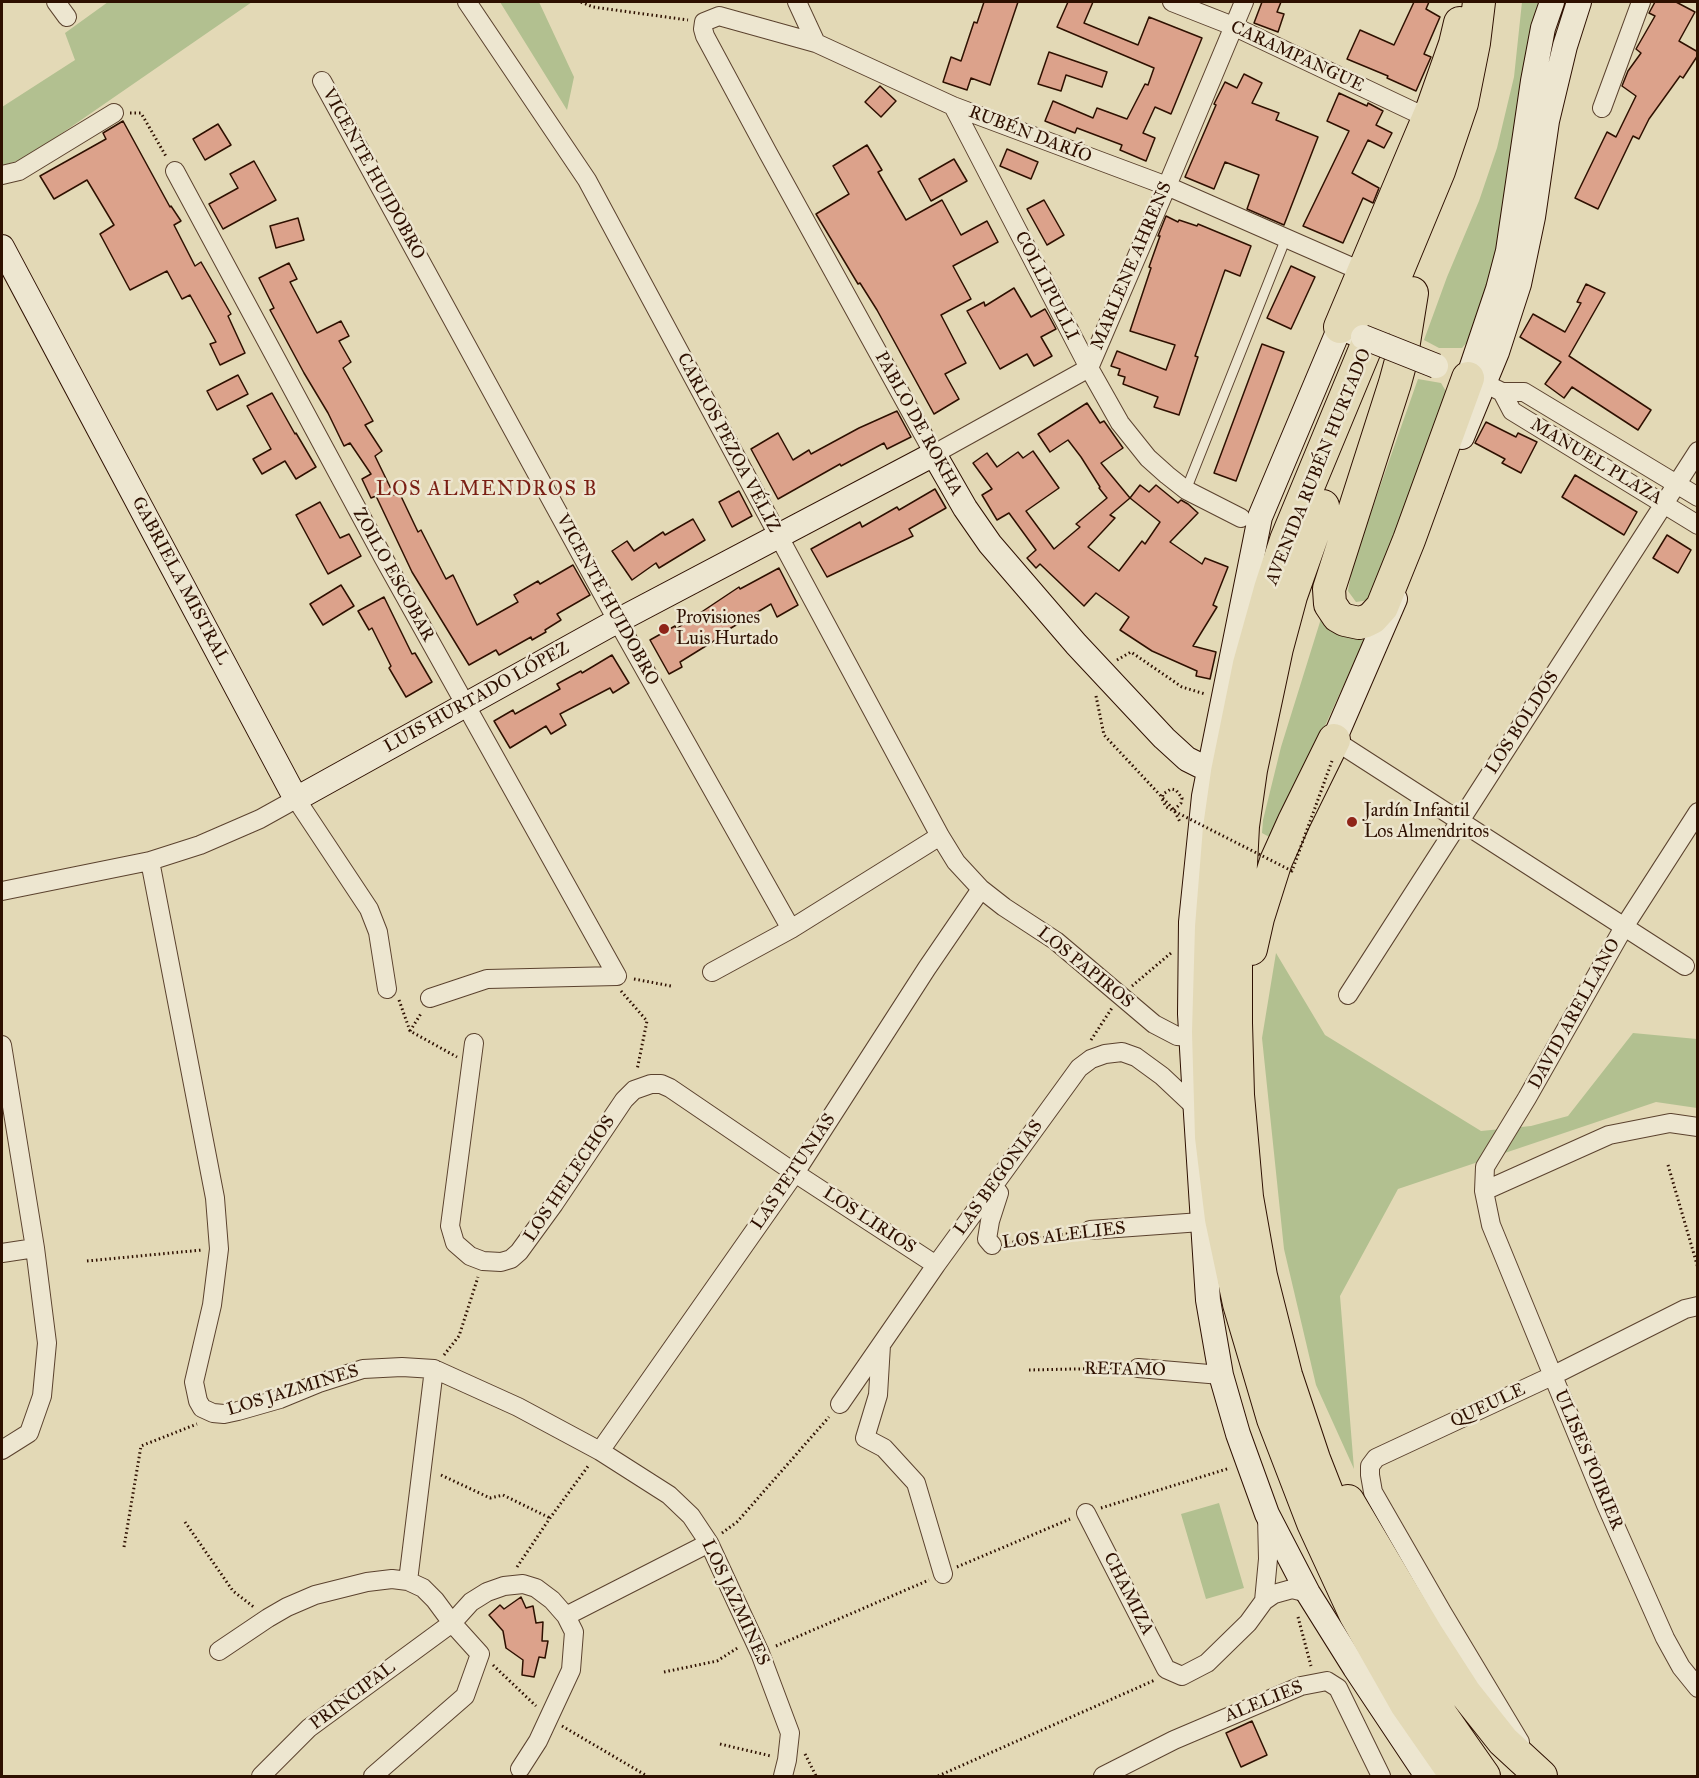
<!DOCTYPE html>
<meta charset="utf-8">
<style>
body{margin:0}
#map{position:relative;width:1699px;height:1778px;overflow:hidden;background:#e3d9b6;font-family:"IM FELL Great Primer",serif}
canvas{display:block}
.frame{position:absolute;inset:0;border:3px solid #2e1000;pointer-events:none}
</style>
<div id="map">
<canvas width="1699" height="1778"></canvas>
<div class="frame"></div>
</div>
<script>
const ctx = document.querySelector('canvas').getContext('2d');
ctx.lineJoin = 'round';
function paint(path, color) {
  ctx.fillStyle = color;
  ctx.fill(path, 'evenodd');
}
function shape(rows) {
  const path = new Path2D();
  for (const r of rows) {
    path.moveTo(r[0], r[1]);
    for (let i = 2; i < r.length; i += 2) path.lineTo(r[i], r[i + 1]);
  }
  return path;
}
function stroke(path, color, width, dash) {
  ctx.strokeStyle = color;
  ctx.lineWidth = width;
  ctx.lineCap = dash ? 'butt' : 'round';
  ctx.setLineDash(dash || []);
  ctx.stroke(path);
}
function label(font, color, halo, rows, align = 'center') {
  ctx.font = font + ' "IM FELL Great Primer",serif';
  ctx.lineWidth = 5;
  ctx.setLineDash([]);
  ctx.textBaseline = 'middle';
  ctx.strokeStyle = halo;
  ctx.fillStyle = color;
  for (const [text, x, y, turn = 0] of rows) {
    ctx.save();
    ctx.translate(x, y);
    ctx.rotate((+turn || 0) * Math.PI / 180);
    ctx.textAlign = isNaN(turn) ? turn : align;
    if (halo) ctx.strokeText(text, 0, 0);
    ctx.fillText(text, 0, 0);
    ctx.restore();
  }
}
paint(shape([
 [108,2,252,2,26,158,2,166,2,107,75,60,65,33],
 [500,2,539,2,574,77,567,110],
 [1522,2,1539,2,1534,21,1499,248,1473,335,1462,348,1439,348,1424,340,1447,277,1479,201,1497,148,1514,77],
 [1418,379,1441,383,1450,398,1369,600,1356,602,1348,591,1353,563],
 [1324,609,1368,632,1273,839,1262,833,1263,820,1281,747],
 [1276,953,1325,1035,1481,1131,1531,1126,1568,1116,1633,1033,1697,1039,1697,1108,1656,1102,1398,1189,1340,1296,1354,1469,1316,1385,1284,1249,1262,1038],
 [1219,1503,1244,1588,1206,1599,1181,1514]
]), '#b2c090');
const building = shape([
 [984,2,1018,2,990,85,971,78,967,90,943,82,951,57,961,61,974,22,977,23,984,2],
 [1068,2,1093,2,1084,23,1138,45,1149,17,1202,38,1171,114,1155,107,1143,133,1155,138,1146,161,1120,150,1122,145,1077,128,1075,133,1045,121,1053,101,1093,118,1097,108,1127,119,1145,84,1148,85,1154,68,1057,27,1068,2],
 [1262,2,1281,2,1277,12,1284,14,1278,32,1254,23,1262,2],
 [1414,2,1429,2,1426,9,1440,17,1424,54,1431,57,1416,91,1387,78,1388,76,1347,59,1360,30,1394,45,1414,2],
 [1655,2,1676,2,1695,12,1679,41,1698,52,1698,55,1683,78,1680,76,1649,119,1639,139,1633,136,1598,209,1575,198,1607,132,1616,137,1636,96,1622,86,1628,71,1641,53,1636,49,1655,16,1649,13,1655,2],
 [1049,52,1107,72,1102,87,1066,75,1061,91,1038,84,1049,52],
 [1244,74,1262,83,1252,103,1279,113,1276,120,1318,137,1284,225,1247,209,1259,175,1225,162,1214,189,1185,177,1216,105,1214,104,1225,82,1237,88,1244,74],
 [880,86,896,101,881,117,865,102,880,86],
 [1339,93,1367,106,1368,103,1383,111,1376,125,1392,133,1384,148,1368,140,1352,173,1379,188,1373,203,1363,198,1343,243,1303,226,1349,131,1327,121,1339,93],
 [123,121,170,207,171,206,181,221,174,225,195,266,201,262,231,314,228,316,245,353,220,365,210,344,216,342,190,295,182,299,167,271,130,290,100,234,114,225,87,180,54,199,40,176,106,139,103,133,123,121],
 [218,124,231,145,205,160,193,139,218,124],
 [867,145,882,170,878,172,906,220,942,200,961,235,987,221,998,242,953,266,971,299,941,315,966,363,945,374,959,399,934,414,877,310,860,283,858,284,816,214,849,194,833,166,867,145],
 [1007,149,1038,162,1031,179,1000,166,1007,149],
 [954,159,967,181,931,201,919,179,954,159],
 [254,161,276,200,223,229,209,204,238,188,230,174,254,161],
 [1044,200,1064,235,1047,245,1027,209,1044,200],
 [1166,216,1178,222,1179,220,1197,226,1198,224,1251,246,1240,276,1225,270,1195,356,1198,357,1179,415,1154,407,1158,397,1123,384,1125,377,1118,375,1120,369,1111,366,1117,351,1166,370,1175,345,1130,331,1151,268,1149,267,1160,236,1158,236,1166,216],
 [298,218,304,240,276,248,270,226,298,218],
 [289,263,297,279,290,282,317,333,341,321,349,336,339,341,351,362,343,368,373,421,365,425,382,451,375,456,394,495,399,492,418,532,421,530,446,579,453,575,477,625,518,602,514,595,538,581,540,584,573,565,590,595,557,614,561,620,545,630,546,632,532,640,531,637,499,655,496,650,469,665,412,572,376,496,371,498,362,479,371,474,350,443,344,446,328,413,304,373,270,310,274,308,259,278,289,263],
 [1291,266,1315,277,1291,329,1267,318,1291,266],
 [1586,284,1605,293,1569,356,1651,410,1638,430,1572,387,1564,398,1545,384,1561,362,1520,337,1533,314,1565,332,1581,303,1577,302,1586,284],
 [1014,288,1031,317,1045,309,1049,316,1056,329,1041,337,1052,356,1034,366,1027,354,1000,369,967,311,984,302,985,306,1014,288],
 [1262,344,1284,352,1236,481,1214,473,1262,344],
 [238,375,248,394,217,410,207,391,238,375],
 [272,393,295,434,296,433,316,467,296,479,285,461,262,474,253,459,271,449,247,406,272,393],
 [1087,403,1100,423,1104,421,1123,448,1101,463,1130,498,1140,485,1149,492,1156,485,1178,503,1181,500,1188,504,1198,513,1170,542,1202,564,1205,558,1228,567,1213,605,1217,607,1193,646,1216,652,1210,679,1196,676,1197,671,1152,651,1120,630,1129,617,1096,593,1084,606,1040,564,1036,568,1027,558,1036,550,1009,513,997,520,982,495,992,489,973,463,987,453,997,467,1018,452,1023,458,1033,451,1059,488,1026,511,1054,549,1080,527,1076,524,1107,498,1099,488,1100,487,1081,457,1068,440,1050,452,1038,434,1087,403],
 [1130,498,1160,522,1145,544,1142,541,1119,571,1088,547,1115,518,1110,515,1130,498],
 [897,411,911,437,887,449,884,443,841,466,840,464,778,499,751,449,778,433,793,460,809,450,811,454,859,428,897,411],
 [1486,422,1516,437,1518,433,1537,442,1521,473,1502,463,1505,459,1475,443,1486,422],
 [1575,475,1637,512,1624,535,1562,497,1575,475],
 [935,489,946,508,909,529,913,536,827,577,811,549,860,522,862,527,897,507,899,510,935,489],
 [739,491,752,516,732,527,719,502,739,491],
 [320,502,340,538,349,534,361,556,328,574,296,515,320,502],
 [693,519,705,540,659,568,656,563,632,580,612,551,627,541,634,551,663,532,665,535,693,519],
 [1667,535,1691,550,1678,573,1653,558,1667,535],
 [779,568,798,605,777,617,771,604,721,634,722,636,680,662,682,667,669,674,650,640,675,626,676,629,739,587,740,589,779,568],
 [341,585,354,606,323,625,310,604,341,585],
 [384,597,412,654,415,653,432,682,406,697,389,668,391,666,372,628,369,630,358,611,384,597],
 [612,655,629,683,613,693,610,688,560,714,566,725,551,734,546,726,510,748,494,721,513,710,515,714,560,689,557,684,581,671,582,673,612,655],
 [521,1597,526,1608,533,1606,536,1623,543,1622,542,1641,548,1641,545,1658,539,1657,534,1677,522,1675,523,1660,506,1648,503,1631,489,1615,500,1605,504,1609,521,1597],
 [1252,1721,1267,1755,1241,1767,1226,1733,1252,1721]
]);
paint(building, '#dca28b');
stroke(building, '#2e1000', 1.5);
const lane = shape([
 [1186,490,1286,238]
]);
const street = shape([
 [56,2,67,17],
 [467,2,587,180,940,836,956,862,981,889,1004,907,1056,941,1154,1024,1177,1036,1191,1037],
 [797,2,816,43],
 [1172,2,1233,26,1421,115],
 [1244,2,1167,186,1089,368,934,454,768,153,705,36,703,29,704,22,719,16,816,43,953,106,1167,186,1354,268],
 [322,81,618,622,791,929],
 [953,106,1089,368,1120,423,1148,458,1167,475,1186,490,1241,518],
 [1602,108,1641,2],
 [175,171,383,557,617,976,487,979,430,998],
 [2,175,19,171,114,113],
 [1484,383,1502,392,1524,392,1698,497],
 [1502,392,1512,411,1698,525],
 [1334,740,1685,966],
 [1698,812,1624,927,1527,1098,1485,1167,1484,1191,1491,1225,1606,1505,1665,1638,1681,1667,1698,1688],
 [150,861,215,1198,219,1249,212,1305,194,1382,198,1401,202,1408,213,1413,224,1414,238,1411,280,1399,319,1383,363,1369,402,1367,434,1369,518,1407,600,1451,669,1495,691,1516,709,1543,760,1653,790,1733,787,1760,783,1776],
 [2,891,150,861,200,845,260,819,296,799,369,909,378,932,387,989],
 [712,972,791,929,940,836],
 [1348,995,1698,451],
 [474,1043,450,1226,455,1243,470,1256,483,1261,501,1262,511,1259,519,1252,554,1204,624,1100,634,1090,651,1084,661,1084,670,1088,795,1173,936,1265],
 [2,1045,35,1248,47,1343,42,1396,29,1433,2,1450],
 [1484,1191,1609,1135,1670,1123,1698,1127],
 [1090,1230,1201,1222],
 [992,1245,987,1239,990,1221,999,1193,993,1186],
 [2,1253,35,1248],
 [881,1345,878,1395,865,1438,884,1448,916,1483,943,1574],
 [1138,1368,1221,1375],
 [840,1404,936,1265,1079,1068,1091,1059,1105,1054,1122,1052,1136,1057,1162,1076,1195,1107],
 [600,1451,795,1173,927,968,981,889],
 [1086,1513,1166,1669,1182,1676,1207,1663,1248,1623,1264,1601,1274,1594,1292,1589,1308,1593],
 [408,1581,434,1369],
 [1264,1601,1268,1559,1267,1516],
 [566,1616,709,1543],
 [219,1651,268,1618,287,1607,315,1595,367,1582,392,1579,408,1581,423,1588,435,1600,452,1623,480,1654,465,1696,373,1776],
 [1520,1742,1442,1612,1373,1492,1370,1475,1370,1466,1376,1458,1552,1376,1685,1309,1698,1306],
 [261,1776,309,1728,452,1623,471,1602,487,1592,504,1586,523,1584,536,1588,552,1600,566,1616,574,1632,571,1670,538,1741,520,1769],
 [1103,1776,1174,1740,1301,1686,1327,1681,1338,1688,1381,1776]
]);
const secondary = shape([
 [2,247,296,799,606,627,934,454,965,508,990,544,1076,644,1164,738,1187,759,1209,770],
 [1356,334,1340,327,1260,517,1204,796,1191,922,1190,1014,1194,1083,1208,1300,1221,1375,1238,1434,1267,1514,1308,1593,1355,1668,1427,1776],
 [1468,378,1498,289,1508,251,1533,81,1543,28,1552,2],
 [1462,437,1497,352,1519,284,1533,217,1547,121,1565,46,1579,2],
 [1334,740,1395,599]
]);
const highway = shape([
 [1412,293,1401,361,1395,383,1329,589,1330,604,1338,616,1345,620,1359,623,1366,621,1372,618,1382,607,1409,540,1468,378],
 [1340,327,1432,109,1455,44,1460,23],
 [1323,506,1291,596,1277,648,1251,770,1243,826,1236,960,1236,1023,1238,1095,1247,1197,1261,1276,1286,1375,1314,1459,1341,1528,1367,1585,1403,1653,1442,1716,1484,1776],
 [1251,949,1258,918,1276,861,1294,821,1334,740],
 [1348,1501,1427,1634,1465,1693,1503,1741,1541,1776],
 [1456,1776,1406,1704,1355,1614,1313,1523,1273,1419,1239,1304,1221,1219,1211,1137,1208,1032,1211,927,1219,828,1227,772,1249,664,1270,589,1286,540,1439,171,1462,103,1474,43,1479,2]
]);
stroke(lane, '#5b422e', 11);
stroke(street, '#5b422e', 20);
stroke(secondary, '#2e1000', 26);
stroke(highway, '#2e1000', 34);
stroke(shape([
 [581,2,593,7,688,20],
 [130,113,141,113,167,158],
 [1117,660,1131,652,1182,687,1205,694],
 [1096,696,1104,735,1174,810,1180,822],
 [634,979,671,986],
 [1132,986,1171,953],
 [621,991,647,1021,637,1070],
 [399,1000,410,1031,457,1057],
 [410,1031,422,1012],
 [1091,1040,1112,1008],
 [1668,1165,1698,1268],
 [1008,1243,1073,1233],
 [87,1261,202,1250],
 [444,1355,459,1336,478,1277],
 [1029,1370,1120,1368],
 [441,1475,490,1498,503,1495,550,1518],
 [1101,1508,1230,1468],
 [185,1522,233,1591,255,1608],
 [722,1533,737,1522,829,1417],
 [124,1547,141,1446,197,1424],
 [517,1567,550,1518,589,1465],
 [957,1567,1070,1519],
 [1298,1617,1311,1666],
 [776,1646,929,1580],
 [493,1665,536,1706],
 [664,1672,717,1661,739,1647],
 [562,1726,647,1776],
 [720,1744,771,1756],
 [805,1754,816,1776],
 [938,1776,1155,1680]
]), '#2e1000', 3, [1.5, 3]);
stroke(lane, '#ede6d0', 9);
stroke(street, '#ede6d0', 18);
stroke(secondary, '#ede6d0', 24);
stroke(highway, '#e3d9b6', 32);
const secondaryBridge = shape([
 [1363,337,1436,366]
]);
stroke(secondaryBridge, '#2e1000', 26, []);
stroke(shape([
 [1174,810,1181,803,1182,798,1176,790,1171,789,1163,794,1162,799,1166,807,1292,871,1332,761]
]), '#2e1000', 3, [1.5, 3]);
stroke(secondaryBridge, '#ede6d0', 24);
for (const [x, y, r, color] of [
 [664,629,6,"#8f2418"],
 [1352,822,6,"#8f2418"]
]) {
  const dot = new Path2D();
  dot.arc(x, y, r, 0, 2 * Math.PI);
  ctx.fillStyle = color;
  ctx.fill(dot);
  stroke(dot, '#ede6d0', 2);
}
label('18px', '#2e1000', '#ede6d0', [
 ["CARAMPANGUE",1297,57,25],
 ["RUBÉN DARÍO",1030,135,21],
 ["VICENTE HUIDOBRO",373,174,61],
 ["MARLENE AHRENS",1132,266,-67],
 ["COLLIPULLI",1046,286,63],
 ["PABLO DE ROKHA",918,424,61],
 ["CARLOS PEZOA VÉLIZ",728,443,62],
 ["MANUEL PLAZA",1596,462,31],
 ["AVENIDA RUBÉN HURTADO",1319,467,-68],
 ["ZOILO ESCOBAR",393,575,61],
 ["GABRIELA MISTRAL",180,581,62],
 ["VICENTE HUIDOBRO",607,600,61],
 ["LUIS HURTADO LÓPEZ",477,698,-29],
 ["LOS BOLDOS",1523,723,-57],
 ["LOS PAPIROS",1085,968,39],
 ["DAVID ARELLANO",1575,1014,-61],
 ["LAS PETUNIAS",794,1172,-56],
 ["LAS BEGONIAS",999,1178,-54],
 ["LOS HELECHOS",570,1179,-56],
 ["LOS LIRIOS",869,1221,33],
 ["LOS ALELIES",1064,1236,-7],
 ["RETAMO",1125,1370,1],
 ["LOS JAZMINES",293,1391,-17],
 ["QUEULE",1488,1406,-25],
 ["ULISES POIRIER",1588,1460,67],
 ["CHAMIZA",1128,1594,63],
 ["LOS JAZMINES",735,1603,65],
 ["PRINCIPAL",353,1696,-37],
 ["ALELIES",1264,1702,-22]
]);
label('18px', '#2e1000', '#ede6d0', [
 ["Provisiones",676,619],
 ["Luis Hurtado",676,640],
 ["Jardín Infantil",1364,812],
 ["Los Almendritos",1364,833]
], 'left');
ctx.letterSpacing = '1.5px';
label('20px', '#7a1f14', '#ede6d0', [
 ["LOS ALMENDROS B",487,490]
]);
ctx.letterSpacing = '0px';
</script>
